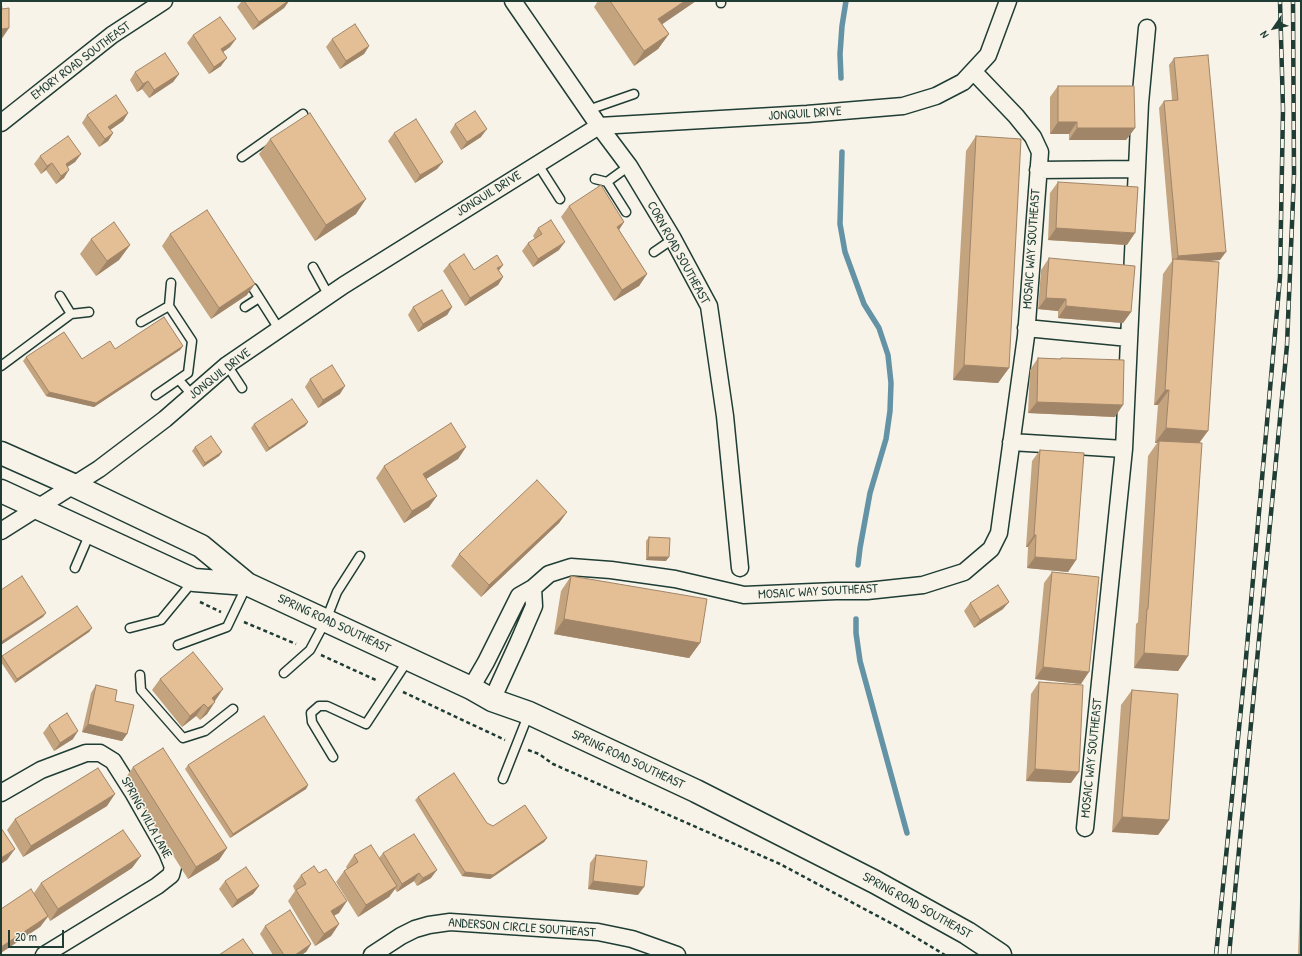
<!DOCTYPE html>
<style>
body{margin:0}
#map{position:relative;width:1302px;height:956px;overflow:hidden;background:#f7f3e8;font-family:"Patrick Hand",sans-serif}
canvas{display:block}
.frame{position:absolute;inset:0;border:2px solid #1f3d34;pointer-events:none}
.north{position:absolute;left:1254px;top:8px;width:40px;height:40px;-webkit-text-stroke:3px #f7f3e8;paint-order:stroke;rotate:236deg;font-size:11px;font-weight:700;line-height:16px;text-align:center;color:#1f3d34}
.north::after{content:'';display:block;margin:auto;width:14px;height:18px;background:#1f3d34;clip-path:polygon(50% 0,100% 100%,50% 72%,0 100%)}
.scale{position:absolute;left:8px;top:930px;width:56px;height:18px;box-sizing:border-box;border:2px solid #1f3d34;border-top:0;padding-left:5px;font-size:12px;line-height:14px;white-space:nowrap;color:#1f3d34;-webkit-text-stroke:3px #f7f3e8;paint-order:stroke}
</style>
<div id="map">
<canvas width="1302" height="956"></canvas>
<div class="frame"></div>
<div class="north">N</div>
<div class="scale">20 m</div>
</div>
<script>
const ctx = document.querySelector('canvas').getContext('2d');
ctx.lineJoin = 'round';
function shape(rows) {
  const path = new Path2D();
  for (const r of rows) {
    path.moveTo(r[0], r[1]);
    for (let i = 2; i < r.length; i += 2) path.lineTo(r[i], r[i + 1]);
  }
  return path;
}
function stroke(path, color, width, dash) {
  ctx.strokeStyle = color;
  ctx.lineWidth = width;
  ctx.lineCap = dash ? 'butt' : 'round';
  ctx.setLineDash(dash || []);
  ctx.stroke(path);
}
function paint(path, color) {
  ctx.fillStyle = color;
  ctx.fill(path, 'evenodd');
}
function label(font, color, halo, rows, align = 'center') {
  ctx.font = font + ' "Patrick Hand",sans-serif';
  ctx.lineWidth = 3;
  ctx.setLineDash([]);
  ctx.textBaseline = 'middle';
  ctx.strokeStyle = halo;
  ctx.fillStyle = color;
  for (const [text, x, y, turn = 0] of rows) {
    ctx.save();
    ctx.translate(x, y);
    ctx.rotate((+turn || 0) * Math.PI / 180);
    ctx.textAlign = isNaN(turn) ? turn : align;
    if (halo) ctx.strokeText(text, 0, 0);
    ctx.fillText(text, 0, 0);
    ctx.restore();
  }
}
stroke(shape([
 [841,78,840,54,842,26,846,1],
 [842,152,840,224,845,252,864,304,879,328,888,355,891,383,890,411,886,439,870,493,860,548,858,565],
 [856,619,856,633,860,661,907,833]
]), '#6393a5', 5.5);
const lane = shape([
 [721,3,721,1],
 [588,110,634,94],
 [242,157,303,114],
 [537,163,560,199],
 [595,179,607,182],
 [626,212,607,182,629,166],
 [654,252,673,239],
 [313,267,329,296],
 [253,288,279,329],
 [60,296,71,314],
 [245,307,259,298],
 [141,322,169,306],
 [227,365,242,388],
 [1,366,71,314,89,312],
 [179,380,192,395],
 [156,395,188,373,192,341,169,306,171,283],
 [75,568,90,533],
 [130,628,161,620,194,580],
 [178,645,227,627,247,585],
 [284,673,310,650,326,620,337,592,360,556],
 [140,675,141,690,183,738,205,731,233,709],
 [333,757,312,722,311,713,319,706,327,706,366,724,408,660],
 [503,779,529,713]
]);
const street = shape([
 [513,1,599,126,629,166,673,239,709,306,725,416,740,568],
 [1,123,112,35,164,1],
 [1038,170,1136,169],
 [1026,328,1129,338],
 [1011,442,1124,449],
 [1,531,99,469,165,419,227,365,344,285,599,126,807,114,903,106,936,96,963,82,988,55,1008,1],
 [471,688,486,662,519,596,533,588,549,574,571,567,611,570,675,579,744,595,836,591,867,591,923,585,964,572,991,549,999,533,1026,336,1040,152,1033,137,1016,116,973,71],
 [492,700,518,643,534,606,533,588],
 [1,793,41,770,86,753,100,753,113,761,134,794,167,852,173,867,171,875,157,886,44,955],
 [1085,828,1124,449,1140,103,1147,28],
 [372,955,401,936,415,929,429,925,450,922,598,932,632,939,677,955]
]);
const secondary = shape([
 [1,453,73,485,201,546,247,584,471,688,492,700,529,713,696,791,875,882,967,933,1000,955],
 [1,491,194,580,247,584]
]);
stroke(lane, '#1f3d34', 11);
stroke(street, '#1f3d34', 19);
stroke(secondary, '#1f3d34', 25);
stroke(shape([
 [200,602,221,612],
 [244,622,296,644],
 [321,655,378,681],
 [403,692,505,740],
 [528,750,539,754,553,764,780,864,900,928,945,955]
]), '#1f3d34', 2.5, [4, 3]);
stroke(lane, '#f7f3e8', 8);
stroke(street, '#f7f3e8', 16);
stroke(secondary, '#f7f3e8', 22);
const rail = shape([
 [1216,955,1245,669,1280,277,1283,109,1280,1],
 [1229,955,1287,345,1294,175,1293,1]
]);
stroke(rail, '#1f3d34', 4.5);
stroke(rail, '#f7f3e8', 3, [9]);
paint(shape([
 [242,1,289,1,284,8,253,30,237,7],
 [598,1,696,1,662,24,669,34,658,49,634,66,594,7],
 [193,35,230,47,223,52,221,66,209,74,187,43],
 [332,39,369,46,364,54,340,69,326,47],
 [1174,58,1220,260,1206,261,1199,443,1188,656,1178,671,1134,668,1136,624,1138,622,1148,456,1157,443,1155,443,1158,405,1154,405,1163,274,1172,261,1159,108,1164,101,1172,100,1169,65],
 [135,72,179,74,173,82,149,98,142,89,137,92,130,80],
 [1058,86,1135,128,1126,140,1069,140,1069,134,1050,134,1050,97],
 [128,113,123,121,110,130,113,133,108,141,99,147,82,123,87,115],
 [455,124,481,137,461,150,450,132],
 [394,133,443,162,437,169,415,183,388,141],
 [976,136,1009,368,998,383,953,380,966,151],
 [270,139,356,214,315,241,259,154],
 [81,154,75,162,67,167,64,178,56,184,46,170,41,174,34,164,40,156],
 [1058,182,1127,245,1048,240,1050,193],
 [569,206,624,222,619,230,647,274,639,286,614,301,561,217],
 [538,228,559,250,533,267,522,251,528,243,535,239,533,236],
 [170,234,247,295,211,319,162,246],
 [91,239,130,245,119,260,96,276,80,254],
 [1049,258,1131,312,1123,323,1058,318,1058,311,1038,309,1041,270],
 [449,264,474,270,499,271,503,277,498,285,465,306,443,271],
 [413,307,452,307,447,315,418,332,408,315],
 [183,346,180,350,94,407,46,396,23,361,26,357,82,359,115,349],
 [1038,358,1060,359,1061,358,1115,417,1028,413,1030,370],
 [310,379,340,394,318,408,305,387],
 [308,422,305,426,266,452,251,428,254,424],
 [195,447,222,452,219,456,203,467,192,451],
 [466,447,458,459,426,479,429,507,404,523,376,478,384,466],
 [1040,450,1076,560,1068,572,1027,568,1028,547,1026,547,1032,461],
 [567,512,559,523,481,597,451,566,459,554],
 [649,537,666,561,646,560,646,541],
 [1052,572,1081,684,1035,679,1044,583],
 [571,576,700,643,689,658,554,634,561,591],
 [970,603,1003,609,974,628,964,611],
 [92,628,89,632,15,683,1,662,1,658,2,656],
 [160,679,215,701,207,714,200,720,196,716,182,727,152,690],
 [1039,682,1071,783,1026,781,1031,694],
 [96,685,115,701,127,734,122,741,82,732,91,693],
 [1132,690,1169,820,1158,835,1112,832,1121,705],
 [49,725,73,739,54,751,43,733],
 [188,765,308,785,306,789,230,838,185,769],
 [133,767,227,848,219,860,188,879,125,779],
 [418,797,493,826,547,838,544,842,490,879,462,876,415,800],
 [107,806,23,857,7,830,15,819],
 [383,853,431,878,417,886,414,881,397,892,395,889,389,897,358,917,336,882,344,871,347,869,346,867,354,855,379,858],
 [596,855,638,895,588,889,590,863],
 [132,868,50,921,48,917,40,927,34,893,41,883],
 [1301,874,1301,955,1298,955],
 [301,875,339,913,334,915,339,924,331,936,315,946,288,901,295,891,293,886],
 [225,881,259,886,253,894,232,908,219,889],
 [265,926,311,944,306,952,301,955,273,955,260,934]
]), '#c4a37f');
paint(shape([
 [288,1,289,1,284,8,253,30,259,22],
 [685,1,696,1,648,34,658,19],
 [9,28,1,40,1,29],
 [669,34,658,49,634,66,644,51],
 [236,39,230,47,216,57,221,49],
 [369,46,364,54,340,69,346,61],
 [227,58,221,66,209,74,214,67],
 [179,74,173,82,149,98,154,90],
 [148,81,142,89,137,92,143,84],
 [128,113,123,121,103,135,108,127],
 [1058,122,1077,122,1069,134,1050,134],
 [1077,128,1135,128,1126,140,1069,140],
 [487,129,481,137,461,150,467,142],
 [113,133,108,141,99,147,105,139],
 [81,154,75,162,60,172,66,164],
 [443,162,437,169,415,183,420,175],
 [52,163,46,170,41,174,47,166],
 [69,170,64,178,56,184,61,176],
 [366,199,356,214,315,241,326,225],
 [624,222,616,234,617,227],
 [1056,228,1135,233,1127,245,1048,240],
 [565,242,559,250,533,267,538,259],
 [130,245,119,260,96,276,107,261],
 [1226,252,1220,260,1173,264,1178,256],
 [503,265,497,273,497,268],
 [647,274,639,286,614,301,622,290],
 [503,277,498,285,465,306,470,298],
 [255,284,247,295,211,319,219,308],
 [1046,298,1066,299,1058,311,1038,309],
 [1066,306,1131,312,1123,323,1058,318],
 [452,307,447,315,418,332,423,324],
 [183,346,180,350,94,407,46,396,49,392],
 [964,365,1009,368,998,383,953,380],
 [345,386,340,394,318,408,323,400],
 [1165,390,1169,390,1158,405,1154,405],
 [1037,402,1123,405,1115,417,1028,413],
 [308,422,305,426,266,452,269,448],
 [1166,428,1208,431,1197,446,1159,441,1157,443,1155,443],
 [466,447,458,459,415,486,423,474],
 [222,452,219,456,203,467,205,463],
 [437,496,429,507,404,523,412,511],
 [567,512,559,523,481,597,489,585],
 [1034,535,1036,535,1028,547,1026,547],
 [648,557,669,557,666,561,646,560],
 [1035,557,1076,560,1068,572,1027,568],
 [1009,602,1003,609,974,628,980,620],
 [46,613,43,617,1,645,1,642],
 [564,619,700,643,689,658,554,634],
 [92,628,89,632,15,683,17,679],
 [1144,653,1188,656,1178,671,1134,668],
 [1043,667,1089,672,1081,684,1035,679],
 [223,689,215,701,207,707,212,698],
 [215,702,207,714,200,720,208,708],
 [204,704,196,716,182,727,190,716],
 [88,724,127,734,122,741,82,732],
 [78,731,73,739,54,751,60,743],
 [1035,769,1079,772,1071,783,1026,781],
 [308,785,306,789,230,838,233,834],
 [115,794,107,806,23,857,31,846],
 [1122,817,1169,820,1158,835,1112,832],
 [547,838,544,842,490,879,462,876,465,872],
 [227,848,219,860,188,879,196,867],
 [15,849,7,860,1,864,1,858],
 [141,856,132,868,50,921,58,909],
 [437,870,431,878,417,886,423,878],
 [419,873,414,881,397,892,402,884],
 [593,881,644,887,638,895,588,889],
 [259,886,253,894,232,908,237,900],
 [397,886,389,897,358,917,366,905],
 [347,901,339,913,323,922,331,911],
 [48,916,40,927,1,953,1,947],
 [339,924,331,936,315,946,324,934],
 [311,944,306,952,301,955,295,955]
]), '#a08568');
const building = shape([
 [1,1,2,9,9,8,9,28,1,29,1,1],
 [244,1,288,1,259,22,244,1],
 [610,1,685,1,658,19,669,34,644,51,610,1],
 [220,17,236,39,221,49,227,58,214,67,193,35,220,17],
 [355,24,369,46,346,61,332,39,355,24],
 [165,53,179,74,154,90,148,81,143,84,135,72,165,53],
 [1208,55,1226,252,1178,256,1164,101,1178,100,1174,58,1208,55],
 [1058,86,1134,86,1135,128,1077,128,1077,122,1058,122,1058,86],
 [116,95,128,113,108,127,113,133,105,139,87,115,116,95],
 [475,111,487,129,467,142,455,124,475,111],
 [310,113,366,199,326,225,270,139,310,113],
 [416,119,443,162,420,175,394,133,416,119],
 [68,136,81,154,66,164,69,170,61,176,52,163,47,166,40,156,68,136],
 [976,136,1021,139,1009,368,964,365,976,136],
 [1058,182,1138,187,1135,233,1056,228,1058,182],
 [601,185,624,222,617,227,647,274,622,290,569,206,601,185],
 [207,210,255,284,219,308,170,234,207,210],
 [551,220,565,242,538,259,528,243,542,234,538,228,551,220],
 [114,222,130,245,107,261,91,239,114,222],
 [464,254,474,270,497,255,503,265,497,268,503,277,470,298,449,264,464,254],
 [1049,258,1135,266,1131,312,1066,306,1066,299,1046,298,1049,258],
 [1173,259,1219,262,1208,431,1166,428,1169,390,1165,390,1173,259],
 [442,290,452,307,423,324,413,307,442,290],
 [164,317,183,346,96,403,49,392,26,357,64,332,82,359,110,341,115,349,164,317],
 [1038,358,1061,359,1061,358,1124,360,1123,405,1037,402,1038,358],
 [332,365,345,386,323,400,310,379,332,365],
 [292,399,308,422,269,448,254,424,292,399],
 [451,423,466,447,423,474,437,496,412,511,384,466,451,423],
 [211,436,222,452,205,463,195,447,211,436],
 [1159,441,1202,443,1188,656,1144,653,1147,609,1148,609,1159,441],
 [1040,450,1084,453,1076,560,1035,557,1036,535,1034,535,1040,450],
 [537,480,567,512,489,585,459,554,537,480],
 [649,537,670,538,669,557,648,557,649,537],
 [1052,572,1099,577,1089,672,1043,667,1052,572],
 [22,576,46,613,1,642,1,590,22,576],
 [571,576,707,599,700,643,564,619,571,576],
 [998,585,1009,602,980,620,970,603,998,585],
 [77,606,92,628,17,679,2,656,77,606],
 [193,652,223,689,212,698,215,702,208,708,204,704,190,716,160,679,193,652],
 [1039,682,1083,685,1079,772,1035,769,1039,682],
 [96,685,117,690,115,701,134,705,127,734,88,724,96,685],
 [1132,690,1178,694,1169,820,1122,817,1132,690],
 [67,713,78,731,60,743,49,725,67,713],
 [264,716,308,785,233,834,188,765,264,716],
 [163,748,227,848,196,867,133,767,163,748],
 [98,768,115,794,31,846,15,819,98,768],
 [454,773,487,823,493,826,525,805,547,838,493,875,465,872,418,797,454,773],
 [1,828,15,849,1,858,1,828],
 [123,830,141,856,58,909,41,883,123,830],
 [414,834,437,870,423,878,419,873,402,884,383,853,414,834],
 [371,845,397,886,366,905,344,871,358,862,354,855,371,845],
 [596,855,647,861,644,887,593,881,596,855],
 [314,866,319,873,326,869,347,901,331,911,339,924,324,934,296,890,306,884,301,875,314,866],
 [246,867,259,886,237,900,225,881,246,867],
 [31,889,48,916,1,947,1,909,31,889],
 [290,910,311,944,295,955,284,955,265,926,290,910],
 [243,939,254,955,219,955,243,939]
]);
paint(building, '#e4be94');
stroke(building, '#a08568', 1);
label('13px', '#1f3d34', '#f7f3e8', [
 ["EMORY ROAD SOUTHEAST",81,61,-37],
 ["JONQUIL DRIVE",805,114,-4],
 ["JONQUIL DRIVE",489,194,-32],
 ["MOSAIC WAY SOUTHEAST",1032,249,-86],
 ["CORN ROAD SOUTHEAST",678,253,61],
 ["JONQUIL DRIVE",220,374,-38],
 ["MOSAIC WAY SOUTHEAST",818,592,-3],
 ["SPRING ROAD SOUTHEAST",334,624,25],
 ["MOSAIC WAY SOUTHEAST",1092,758,-84],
 ["SPRING ROAD SOUTHEAST",628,760,25],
 ["SPRING VILLA LANE",146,818,61],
 ["SPRING ROAD SOUTHEAST",917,906,29],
 ["ANDERSON CIRCLE SOUTHEAST",522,928,4]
]);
</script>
